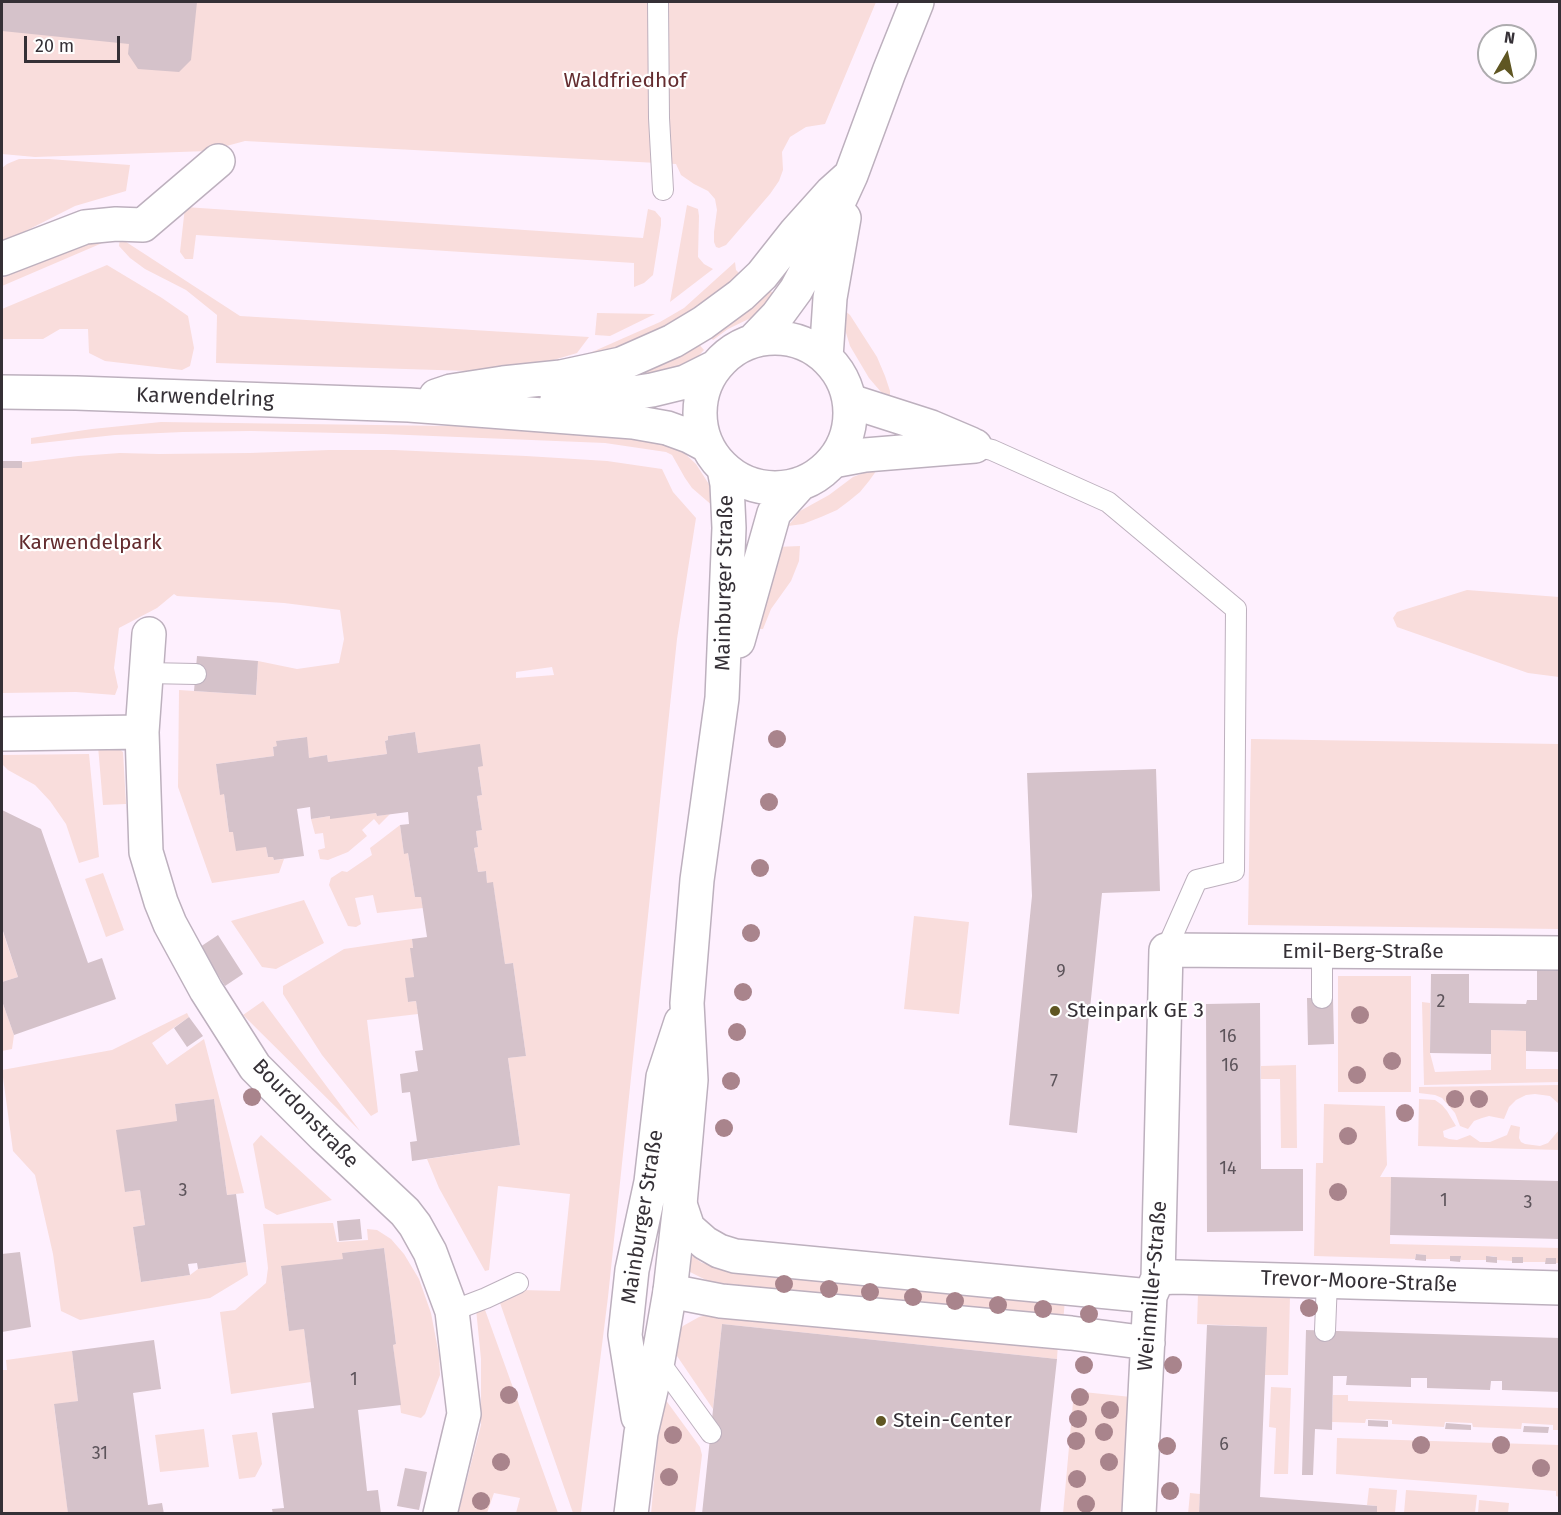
<!DOCTYPE html>
<meta charset="utf-8">
<style>
body{margin:0}
#map{position:relative;width:1561px;height:1515px;overflow:hidden;background:#fef0fe;font-family:"Fira Sans",sans-serif}
canvas{display:block}
.frame{position:absolute;inset:0;border:3px solid #353036;pointer-events:none}
.north{position:absolute;left:1477px;top:24px;width:60px;height:60px;box-sizing:border-box;background:#fff;border:2px solid #aeacaf;border-radius:50%;rotate:9deg;font-size:16px;font-weight:700;line-height:24px;text-align:center;color:#353036}
.north::after{content:'';display:block;margin:auto;width:21px;height:27px;background:#5f5622;clip-path:polygon(50% 0,100% 100%,50% 72%,0 100%)}
.scale{position:absolute;left:24px;top:36px;width:96px;height:27px;box-sizing:border-box;border:3px solid #353036;border-top:0;padding-left:8px;font-size:18px;line-height:21px;white-space:nowrap;color:#353036;-webkit-text-stroke:4px #fff;paint-order:stroke}
</style>
<div id="map">
<canvas width="1561" height="1515"></canvas>
<div class="frame"></div>
<div class="north">N</div>
<div class="scale">20 m</div>
</div>
<script>
const ctx = document.querySelector('canvas').getContext('2d');
ctx.lineJoin = 'round';
function paint(path, color) {
  ctx.fillStyle = color;
  ctx.fill(path, 'evenodd');
}
function shape(rows) {
  const path = new Path2D();
  for (const r of rows) {
    if (r.length === 3) {
      path.moveTo(r[0] + r[2], r[1]);
      path.arc(r[0], r[1], r[2], 0, 2 * Math.PI);
      continue;
    }
    path.moveTo(r[0], r[1]);
    for (let i = 2; i < r.length; i += 2) path.lineTo(r[i], r[i + 1]);
  }
  return path;
}
function stroke(path, color, width, dash) {
  ctx.strokeStyle = color;
  ctx.lineWidth = width;
  ctx.lineCap = dash ? 'butt' : 'round';
  ctx.setLineDash(dash || []);
  ctx.stroke(path);
}
function label(font, color, halo, rows, align = 'center') {
  ctx.font = font + ' "Fira Sans",sans-serif';
  ctx.lineWidth = 4.5;
  ctx.setLineDash([]);
  ctx.textBaseline = 'middle';
  ctx.strokeStyle = halo;
  ctx.fillStyle = color;
  for (const [text, x, y, turn = 0] of rows) {
    ctx.save();
    ctx.translate(x, y);
    ctx.rotate((+turn || 0) * Math.PI / 180);
    ctx.textAlign = isNaN(turn) ? turn : align;
    if (halo) ctx.strokeText(text, 0, 0);
    ctx.fillText(text, 0, 0);
    ctx.restore();
  }
}
paint(shape([
 [2,2,876,2,825,124,806,127,790,137,782,152,783,170,779,181,770,194,726,245,719,248,716,247,714,242,714,232,717,210,715,199,708,191,694,184,681,175,676,164,245,141,208,151,35,157,2,154],
 [19,159,49,159,130,165,126,191,75,206,2,243,2,168,7,164],
 [687,205,698,209,699,216,698,257,704,264,713,269,670,302],
 [185,207,643,238,648,209,655,211,661,218,661,225,653,275,644,283,634,287,634,263,196,235,193,259,185,259,180,252],
 [101,235,105,241,100,244,2,286,2,278],
 [120,238,240,316,589,337,577,353,530,367,469,371,216,363,217,315,186,290,145,269,130,258,119,246],
 [735,262,736,270,744,278,662,336,574,360,660,322,684,308],
 [107,265,162,298,188,316,194,348,190,366,182,370,105,361,89,353,88,329,60,329,43,339,2,339,2,309],
 [766,289,778,295,759,314,728,329,713,340,709,336],
 [843,309,850,315,877,357,885,376,890,391,890,399,881,392,869,378,850,346,843,323],
 [597,313,655,314,610,336,595,335],
 [697,342,704,350,694,361,643,381,642,370],
 [161,422,519,427,648,437,681,450,696,464,712,489,714,507,692,488,685,478,672,455,666,452,605,443,384,434,251,431,183,432,115,435,31,444,31,438,92,429],
 [329,450,394,450,526,456,607,461,662,469,673,492,696,518,677,639,608,1297,581,1513,573,1513,499,1300,521,1290,560,1291,570,1194,498,1186,489,1270,485,1271,439,1188,427,1159,520,1145,508,1058,526,1056,513,963,505,964,493,883,487,883,486,871,478,872,474,848,478,847,476,831,482,830,477,796,482,795,478,767,480,745,418,753,415,732,388,736,388,740,385,741,387,754,328,762,327,755,309,758,306,737,277,741,277,746,273,747,274,756,216,764,220,794,224,794,229,832,233,832,266,847,268,857,273,857,274,860,284,859,279,873,212,883,178,787,179,690,256,695,258,661,297,669,339,663,344,639,340,610,284,603,177,596,174,594,157,608,119,628,114,668,118,687,115,695,76,692,2,693,2,463,28,462,78,456,120,453,159,454,250,453],
 [552,667,554,675,516,678,516,672],
 [879,467,869,481,860,492,849,501,837,510,821,517,803,524,788,526,800,511,829,495,853,477],
 [800,546,799,561,791,581,771,609,763,629,759,629,776,547],
 [1467,590,1559,597,1559,677,1528,673,1397,627,1393,618,1397,612],
 [1251,739,1559,744,1559,929,1248,925],
 [98,746,119,749,123,752,126,804,103,805],
 [89,754,99,857,79,863,66,824,50,801,35,785,8,770,2,764,2,755],
 [376,813,377,816,390,814,379,825,374,819,362,830,367,836,348,852,328,860,320,859,318,850,325,848,323,833,315,834,311,819,330,816,330,818],
 [400,825,404,853,408,853,415,897,421,897,423,908,377,913,373,895,355,898,361,924,356,927,348,926,329,885,331,878,342,871,347,872,372,855,370,848],
 [103,873,124,930,106,937,85,879],
 [304,900,324,943,276,969,262,967,231,921],
 [914,916,969,922,959,1014,904,1009],
 [2,929,18,977,2,982],
 [412,939,413,948,411,948,414,977,406,978,408,1002,416,1001,418,1014,367,1020,378,1112,371,1116,322,1055,283,994,283,986,344,949],
 [1338,976,1411,976,1411,1092,1338,1092],
 [2,1001,14,1035,12,1049,2,1051],
 [263,1001,360,1131,243,1015],
 [1422,1002,1430,1003,1430,1053,1435,1072,1491,1070,1491,1030,1526,1031,1526,1069,1559,1069,1559,1082,1424,1085],
 [187,1013,189,1017,152,1043,167,1065,204,1039,244,1193,227,1195,214,1099,175,1104,177,1121,125,1192,140,1190,145,1225,133,1227,141,1282,190,1275,198,1269,246,1262,248,1275,210,1298,80,1320,61,1311,53,1254,35,1175,13,1151,2,1070,112,1050],
 [1296,1065,1297,1148,1281,1148,1280,1079,1261,1079,1261,1066],
 [1559,1085,1559,1104,1550,1096,1535,1094,1526,1095,1516,1100,1509,1107,1504,1119,1489,1116,1482,1118,1474,1121,1468,1129,1460,1126,1455,1113,1442,1098,1435,1095,1419,1093,1419,1087],
 [1419,1099,1435,1100,1442,1105,1447,1111,1456,1126,1443,1131,1444,1137,1449,1139,1457,1140,1470,1135,1480,1142,1490,1142,1507,1135,1511,1125,1520,1127,1519,1138,1521,1142,1525,1144,1540,1146,1548,1143,1559,1130,1559,1150,1418,1146],
 [1324,1104,1385,1106,1387,1165,1380,1177,1391,1177,1390,1244,1560,1248,1559,1263,1556,1263,1556,1258,1546,1258,1546,1262,1523,1262,1523,1257,1513,1257,1512,1261,1497,1260,1497,1257,1492,1256,1487,1257,1486,1260,1461,1260,1460,1256,1450,1256,1450,1259,1426,1259,1426,1255,1416,1254,1415,1259,1314,1256,1316,1163,1323,1163],
 [261,1135,332,1200,277,1215,265,1208,253,1144],
 [333,1223,337,1242,368,1240,367,1229,377,1230,391,1239,404,1254,419,1279,431,1313,439,1355,440,1375,425,1414,421,1418,401,1413,393,1345,396,1344,384,1248,343,1253,343,1259,281,1267,289,1330,304,1329,311,1382,231,1394,220,1312,235,1310,266,1283,268,1268,263,1224],
 [688,1253,702,1263,714,1265,1065,1300,1063,1322,729,1287,710,1282,688,1271],
 [1198,1293,1290,1296,1288,1375,1265,1375,1266,1327,1197,1324],
 [484,1307,558,1513,516,1513,520,1498,494,1493,487,1513,458,1514,481,1425,481,1359,476,1309],
 [707,1315,1058,1343,1057,1359,722,1324,713,1409,677,1356,673,1346,677,1333,683,1326,699,1317],
 [72,1351,78,1401,54,1405,68,1513,2,1513,2,1370,7,1370,6,1360],
 [1271,1387,1291,1388,1288,1474,1274,1474,1276,1428,1269,1427],
 [1074,1391,1131,1397,1126,1513,1063,1514],
 [1333,1395,1348,1395,1348,1401,1559,1408,1559,1430,1553,1430,1553,1425,1522,1423,1521,1429,1473,1427,1472,1423,1445,1422,1444,1427,1392,1424,1392,1420,1366,1419,1365,1423,1332,1422],
 [665,1399,700,1447,702,1455,695,1513,651,1514,661,1404],
 [204,1429,209,1467,160,1472,155,1435],
 [257,1432,262,1464,255,1477,239,1479,232,1435],
 [1337,1438,1559,1445,1559,1497,1556,1496,1556,1491,1336,1474],
 [1369,1488,1397,1490,1395,1513,1377,1513,1377,1506,1367,1505],
 [1406,1490,1477,1495,1475,1513,1404,1513],
 [1190,1493,1200,1494,1199,1513,1188,1514],
 [1479,1500,1509,1503,1508,1513,1478,1513]
]), '#f9dddc');
paint(shape([
 [2,2,197,2,191,60,179,72,138,69,128,54,129,44,2,31],
 [2,461,22,461,22,468,2,468],
 [197,656,258,661,256,695,194,691],
 [415,732,418,753,480,744,483,766,478,767,482,795,477,796,482,830,476,831,478,847,474,848,478,872,486,871,487,883,493,882,505,964,513,963,526,1056,508,1058,520,1145,412,1161,410,1142,417,1141,410,1092,402,1093,400,1074,418,1071,415,1051,423,1050,416,1001,408,1002,405,978,414,977,410,948,413,948,412,939,427,937,421,897,415,897,408,853,404,854,400,825,409,824,408,812,377,816,376,813,330,819,330,816,311,819,310,807,297,809,304,856,274,860,273,857,268,857,266,847,236,851,233,832,229,832,224,794,220,795,216,764,274,756,273,747,277,746,276,741,307,737,309,758,327,755,328,762,387,754,385,741,388,740,388,736],
 [1156,769,1160,891,1102,893,1077,1133,1009,1125,1032,896,1027,773],
 [2,810,41,829,88,963,102,958,116,999,14,1035,2,1001,2,982,18,977,2,928],
 [218,935,243,974,225,986,200,947],
 [1537,970,1560,971,1560,1052,1526,1051,1526,1031,1491,1030,1491,1054,1430,1053,1431,974,1469,974,1469,1003,1526,1004,1527,1000,1537,1000],
 [1307,998,1333,998,1334,1044,1308,1045],
 [1260,1003,1261,1169,1303,1169,1303,1231,1207,1232,1206,1004],
 [189,1017,203,1036,187,1047,174,1028],
 [214,1099,227,1195,236,1194,246,1262,198,1269,197,1263,188,1264,190,1275,141,1282,133,1227,145,1225,140,1190,125,1192,116,1130,177,1121,175,1104],
 [1391,1177,1560,1181,1560,1239,1390,1235],
 [360,1219,362,1239,339,1241,337,1221],
 [384,1248,396,1344,393,1345,401,1405,358,1410,367,1491,378,1490,381,1514,273,1514,272,1509,284,1508,272,1413,314,1408,304,1329,289,1331,281,1266,343,1259,342,1253],
 [20,1252,31,1327,2,1332,2,1254],
 [1416,1254,1426,1255,1426,1261,1415,1260],
 [1450,1256,1461,1256,1460,1262,1450,1261],
 [1486,1256,1497,1257,1497,1263,1486,1262],
 [1512,1257,1523,1257,1523,1263,1512,1263],
 [1546,1258,1556,1258,1556,1264,1545,1264],
 [722,1324,1057,1359,1040,1514,702,1514],
 [1207,1325,1267,1327,1260,1497,1377,1506,1377,1514,1199,1514],
 [1306,1330,1560,1338,1560,1392,1502,1390,1502,1381,1491,1381,1490,1390,1427,1388,1427,1378,1411,1378,1411,1387,1346,1385,1347,1376,1333,1376,1332,1430,1315,1429,1313,1475,1302,1475],
 [154,1340,161,1389,133,1393,148,1505,162,1503,164,1514,68,1514,54,1404,78,1401,72,1351],
 [1368,1420,1388,1421,1388,1427,1368,1426],
 [1446,1423,1471,1425,1471,1430,1445,1429],
 [1524,1426,1549,1427,1548,1433,1523,1432],
 [405,1468,427,1472,419,1510,397,1506]
]), '#d5c2ca');
const service = shape([
 [658,2,659,118,663,190],
 [975,446,992,450,1108,502,1236,609,1234,871,1197,880,1166,950],
 [146,673,196,674],
 [1322,951,1322,998],
 [452,1311,486,1298,518,1283],
 [1325,1331,1327,1281],
 [658,1360,711,1433]
]);
const minor = shape([
 [2,259,85,227,116,224,143,225,218,161],
 [850,401,931,427,971,444],
 [833,461,865,455,975,446],
 [149,634,142,732,146,852,161,902,170,924,206,990,255,1067,324,1136,405,1212,415,1225,430,1252,452,1311,464,1414,440,1514],
 [2,734,142,732],
 [680,1204,688,1228,705,1243,719,1251,735,1256,1150,1296],
 [1158,1278,1176,1277,1560,1288],
 [670,1291,721,1301,1071,1333,1148,1343],
 [1139,1514,1150,1296,1158,1278,1166,950,1560,953]
]);
const secondary = shape([
 [775,413,75],
 [753,341,777,316,796,290,811,262,851,175,889,72,917,2],
 [826,358,830,298,844,218],
 [2,392,76,393,409,405,490,411,633,422,667,428,689,436,706,445],
 [436,396,451,391,503,383,561,377,621,364,673,341,703,323,741,295,762,275,796,232,831,193,851,175],
 [557,399,606,397,652,390,685,382,715,367],
 [738,641,774,513,800,484],
 [638,1417,625,1335,632,1270,651,1182,663,1077,681,1022],
 [631,1514,641,1433,658,1360,670,1291,680,1204,691,1080,687,1003,697,880,722,698,729,528,727,484,724,469]
]);
stroke(service, '#bdb0be', 22);
stroke(minor, '#bdb0be', 36);
stroke(secondary, '#bdb0be', 36);
stroke(service, '#fff', 20);
stroke(minor, '#fff', 33);
stroke(secondary, '#fff', 33);
ctx.fillStyle = '#a9848c';
for (const [x, y] of [
 [777,739],
 [769,802],
 [760,868],
 [751,933],
 [743,992],
 [1360,1015],
 [737,1032],
 [1392,1061],
 [1357,1075],
 [731,1081],
 [252,1097],
 [1455,1099],
 [1479,1099],
 [1405,1113],
 [724,1128],
 [1348,1136],
 [1338,1192],
 [784,1284],
 [829,1289],
 [870,1292],
 [913,1297],
 [955,1301],
 [998,1305],
 [1309,1308],
 [1043,1309],
 [1089,1314],
 [1084,1365],
 [1173,1365],
 [509,1395],
 [1080,1397],
 [1110,1410],
 [1078,1419],
 [1104,1432],
 [673,1435],
 [1076,1441],
 [1421,1445],
 [1501,1445],
 [1167,1446],
 [501,1462],
 [1109,1462],
 [1541,1468],
 [669,1477],
 [1077,1479],
 [1170,1491],
 [481,1501],
 [1086,1504]
]) {
  ctx.beginPath();
  ctx.arc(x, y, 9, 0, 2 * Math.PI);
  ctx.fill();
}
for (const [x, y, r, color] of [
 [1055,1011,6,"#5f5622"],
 [881,1421,6,"#5f5622"]
]) {
  const dot = new Path2D();
  dot.arc(x, y, r, 0, 2 * Math.PI);
  ctx.fillStyle = color;
  ctx.fill(dot);
  stroke(dot, '#fff', 2);
}
label('18px', '#5d545b', null, [
 ["9",1061,972],
 ["2",1441,1002],
 ["16",1228,1037],
 ["16",1230,1066],
 ["7",1054,1082],
 ["14",1228,1169],
 ["3",183,1191],
 ["1",1444,1201],
 ["3",1528,1203],
 ["1",354,1380],
 ["6",1224,1445],
 ["31",100,1454]
]);
label('21px', '#642c2f', '#fff', [
 ["Waldfriedhof",625,81],
 ["Karwendelpark",90,543]
]);
label('21px', '#353036', '#fff', [
 ["Karwendelring",205,398,2],
 ["Mainburger Straße",725,583,-89],
 ["Emil-Berg-Straße",1363,952],
 ["Bourdonstraße",305,1114,46],
 ["Mainburger Straße",643,1217,-81],
 ["Trevor-Moore-Straße",1359,1282,2],
 ["Weinmiller-Straße",1153,1286,-85]
]);
label('21px', '#353036', '#fff', [
 ["Steinpark GE 3",1067,1011],
 ["Stein-Center",893,1421]
], 'left');
</script>
